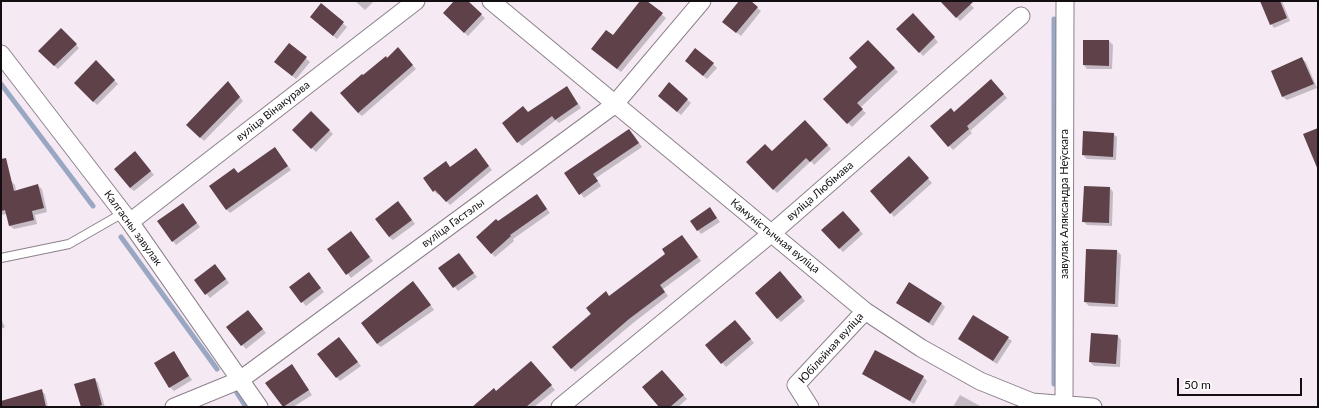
<!DOCTYPE html>
<meta charset="utf-8">
<style>
body{margin:0}
#map{position:relative;width:1319px;height:408px;overflow:hidden;background:#f5e9f4;font-family:Lato,sans-serif}
canvas{display:block}
.frame{position:absolute;inset:0;border:2px solid #120e12;pointer-events:none}
.scale{position:absolute;left:1177px;top:378px;width:125px;height:18px;box-sizing:border-box;border:2px solid #120e12;border-top:0;padding-left:5px;font-size:12px;line-height:14px;white-space:nowrap;color:#120e12;-webkit-text-stroke:3px #fff;paint-order:stroke}
</style>
<div id="map">
<canvas width="1319" height="408"></canvas>
<div class="frame"></div>
<div class="scale">50 m</div>
</div>
<script>
const ctx = document.querySelector('canvas').getContext('2d');
ctx.lineJoin = 'round';
function paint(path, color) {
  ctx.fillStyle = color;
  ctx.fill(path, 'evenodd');
}
function shape(rows) {
  const path = new Path2D();
  for (const r of rows) {
    path.moveTo(r[0], r[1]);
    for (let i = 2; i < r.length; i += 2) path.lineTo(r[i], r[i + 1]);
  }
  return path;
}
function stroke(path, color, width, dash) {
  ctx.strokeStyle = color;
  ctx.lineWidth = width;
  ctx.lineCap = dash ? 'butt' : 'round';
  ctx.setLineDash(dash || []);
  ctx.stroke(path);
}
function label(font, color, halo, rows, align = 'center') {
  ctx.font = font + ' Lato,sans-serif';
  ctx.lineWidth = 4;
  ctx.setLineDash([]);
  ctx.textBaseline = 'middle';
  ctx.strokeStyle = halo;
  ctx.fillStyle = color;
  for (const [text, x, y, turn = 0] of rows) {
    ctx.save();
    ctx.translate(x, y);
    ctx.rotate((+turn || 0) * Math.PI / 180);
    ctx.textAlign = isNaN(turn) ? turn : align;
    if (halo) ctx.strokeText(text, 0, 0);
    ctx.fillText(text, 0, 0);
    ctx.restore();
  }
}
paint(shape([
 [355,1,374,1,365,10],
 [455,1,466,1,485,18,468,36,444,13],
 [641,1,646,1,666,18,621,72,596,53,613,37],
 [740,1,749,1,761,11,741,36,727,25],
 [941,1,967,1,974,8,960,21],
 [1261,1,1282,1,1290,21,1274,28,1271,24],
 [321,5,347,27,337,39,315,21],
 [913,14,938,42,923,56,898,29],
 [61,29,79,48,58,69,39,51],
 [868,41,898,72,860,108,866,113,852,127,825,99,858,67],
 [1109,41,1113,45,1112,69,1087,69,1084,65],
 [289,44,310,62,296,79,279,65],
 [401,52,416,69,362,116,358,113,363,77],
 [1302,59,1306,62,1317,88,1287,100,1283,97,1272,71],
 [96,62,118,84,97,105,75,83],
 [713,64,717,68,707,79,690,65],
 [228,82,243,101,204,141,188,125],
 [669,84,691,103,681,115,663,100],
 [995,84,1007,98,970,131,972,133,953,150,931,126,954,113],
 [570,91,581,108,559,123,556,120,522,146,518,142,528,113],
 [311,113,333,134,316,152,293,130],
 [805,121,831,149,814,165,811,161,777,193,747,162,772,152],
 [633,134,642,147,596,178,601,186,584,198,566,174],
 [1113,134,1117,137,1116,160,1087,159,1083,155],
 [275,148,291,170,230,213,226,209,239,174],
 [479,153,492,170,450,205,439,193,438,195,434,191,424,178,450,168],
 [139,156,154,175,134,191,130,188],
 [912,161,932,183,894,217,891,213],
 [11,181,15,185,16,191,38,186,42,189,47,212,35,215,37,224,14,229,10,226,7,214,1,215,1,183],
 [1110,188,1113,192,1112,226,1087,225,1083,221],
 [537,195,550,213,513,239,514,241,495,257,491,253,498,222],
 [402,206,415,224,393,240,389,237],
 [186,208,200,227,176,245,173,241],
 [710,209,720,222,701,234,691,221],
 [846,216,863,234,843,252,823,230],
 [354,236,373,261,351,278,328,249],
 [685,240,701,261,663,289,668,296,633,323,575,372,553,347,609,297],
 [1117,251,1121,255,1118,307,1089,306,1085,302],
 [459,254,477,277,458,291,440,268],
 [219,269,229,283,210,298,196,281],
 [309,273,324,292,306,306,290,287],
 [784,276,805,301,781,322,777,318],
 [417,286,434,310,381,347,377,344],
 [897,302,941,303,945,307,933,326],
 [248,311,266,333,246,349,227,327],
 [1,319,5,327,1,329],
 [739,325,754,343,726,367,706,345],
 [1118,336,1121,340,1120,367,1094,366,1090,362],
 [1008,338,1012,341,997,364,959,339],
 [343,342,361,366,340,381,318,354],
 [173,352,192,380,174,391,170,387],
 [292,365,312,395,293,407,284,407,266,383],
 [535,366,555,390,534,407,479,407,497,392],
 [863,374,923,377,927,381,914,404],
 [666,375,687,399,678,407,660,407],
 [95,379,98,383,105,407,82,407],
 [41,391,45,394,48,407,1,407,1,402],
 [960,395,982,407,953,407]
]), '#0003');
stroke(shape([
 [1,84,93,206],
 [121,237,217,369],
 [1054,384,1054,19],
 [237,393,246,407]
]), '#99a7c3', 5);
paint(shape([
 [454,1,468,1,482,14,464,33,443,13],
 [640,1,647,1,663,13,617,69,591,49,606,30,613,35],
 [739,1,751,1,758,7,736,33,722,22],
 [940,1,974,1,956,18],
 [1260,1,1280,1,1287,18,1270,25],
 [321,3,344,22,333,36,310,17],
 [913,13,935,37,919,53,896,29],
 [61,28,77,44,54,66,38,51],
 [868,40,895,68,857,103,863,109,847,124,823,99,857,67,849,58],
 [1083,40,1109,40,1109,66,1083,65],
 [289,43,307,57,292,76,274,62],
 [398,47,413,65,358,113,340,93,362,74,363,75,386,56,387,58],
 [695,48,714,63,703,76,685,61],
 [1302,57,1314,84,1282,97,1271,71],
 [96,60,115,80,93,102,74,83],
 [991,79,1004,94,967,126,969,129,948,147,930,126,951,108,954,112],
 [228,81,240,97,200,138,186,125],
 [669,82,688,99,677,112,658,96],
 [567,86,578,104,555,120,552,116,517,143,502,123,523,106,528,112],
 [311,111,330,130,311,149,292,130],
 [805,120,828,145,810,162,806,158,773,190,746,162,765,144,772,151],
 [1318,128,1318,170,1303,134],
 [629,129,639,143,593,174,598,181,579,195,564,173],
 [1083,131,1114,133,1113,157,1082,155],
 [275,147,288,166,226,210,209,186,234,168,238,173],
 [476,148,489,166,446,202,435,190,433,192,423,178,446,161,450,167],
 [135,151,151,171,130,188,114,169],
 [909,156,929,178,890,214,870,191],
 [6,158,14,191,38,184,44,208,32,211,34,220,9,226,5,210,1,211,1,159],
 [1084,186,1110,187,1109,223,1082,222],
 [537,194,547,209,510,235,511,236,491,254,476,237,496,219,498,221],
 [398,201,412,220,389,237,375,219],
 [183,203,197,223,172,242,157,221],
 [710,207,717,218,697,231,690,221],
 [843,211,860,230,839,249,821,230],
 [351,231,370,257,346,275,327,249],
 [682,235,698,257,660,285,665,292,629,319,571,369,552,347,591,314,586,308,606,291,609,296,665,254,662,249],
 [1086,249,1117,250,1115,304,1084,302],
 [459,253,474,273,453,288,438,268],
 [215,264,226,279,205,295,194,280],
 [780,271,802,297,777,319,755,293],
 [309,272,321,288,301,303,289,287],
 [413,281,431,305,377,344,361,323],
 [909,282,942,303,929,323,896,303],
 [248,310,263,329,241,346,226,327],
 [973,315,1009,337,993,361,958,339],
 [735,320,751,339,721,364,705,345],
 [1091,333,1118,335,1116,364,1089,362],
 [339,337,358,362,336,378,317,354],
 [875,350,924,376,910,401,862,374],
 [174,351,189,376,169,388,154,363],
 [531,361,552,385,526,407,472,407,494,388,496,391],
 [292,364,309,390,283,407,265,383],
 [662,370,684,395,670,407,659,407,642,387],
 [95,378,102,405,94,407,81,407,74,384],
 [42,389,46,407,1,407,1,401]
]), '#5f414a');
const service = shape([
 [1,258,69,244,123,213]
]);
const minor = shape([
 [491,1,865,311,921,348,980,381,1032,402,1093,407],
 [1,54,130,222,259,407],
 [130,222,416,1],
 [174,407,240,380,614,105,702,1],
 [560,407,772,233,1021,16],
 [810,407,796,385,865,311],
 [1064,407,1065,1]
]);
stroke(service, '#8d828c', 10);
stroke(minor, '#8d828c', 19);
stroke(service, '#fff', 8);
stroke(minor, '#fff', 17);
label('11px', '#120e12', '#fff', [
 ["вуліца Вінакурава",273,111,-38],
 ["вуліца Любімава",820,191,-41],
 ["завулак Аляксандра Неўскага",1064,204,-90],
 ["вуліца Гастэлы",453,223,-36],
 ["Калгасны завулак",133,228,54],
 ["Камуністычная вуліца",775,236,39],
 ["Юбілейная вуліца",831,348,-48]
]);
</script>
